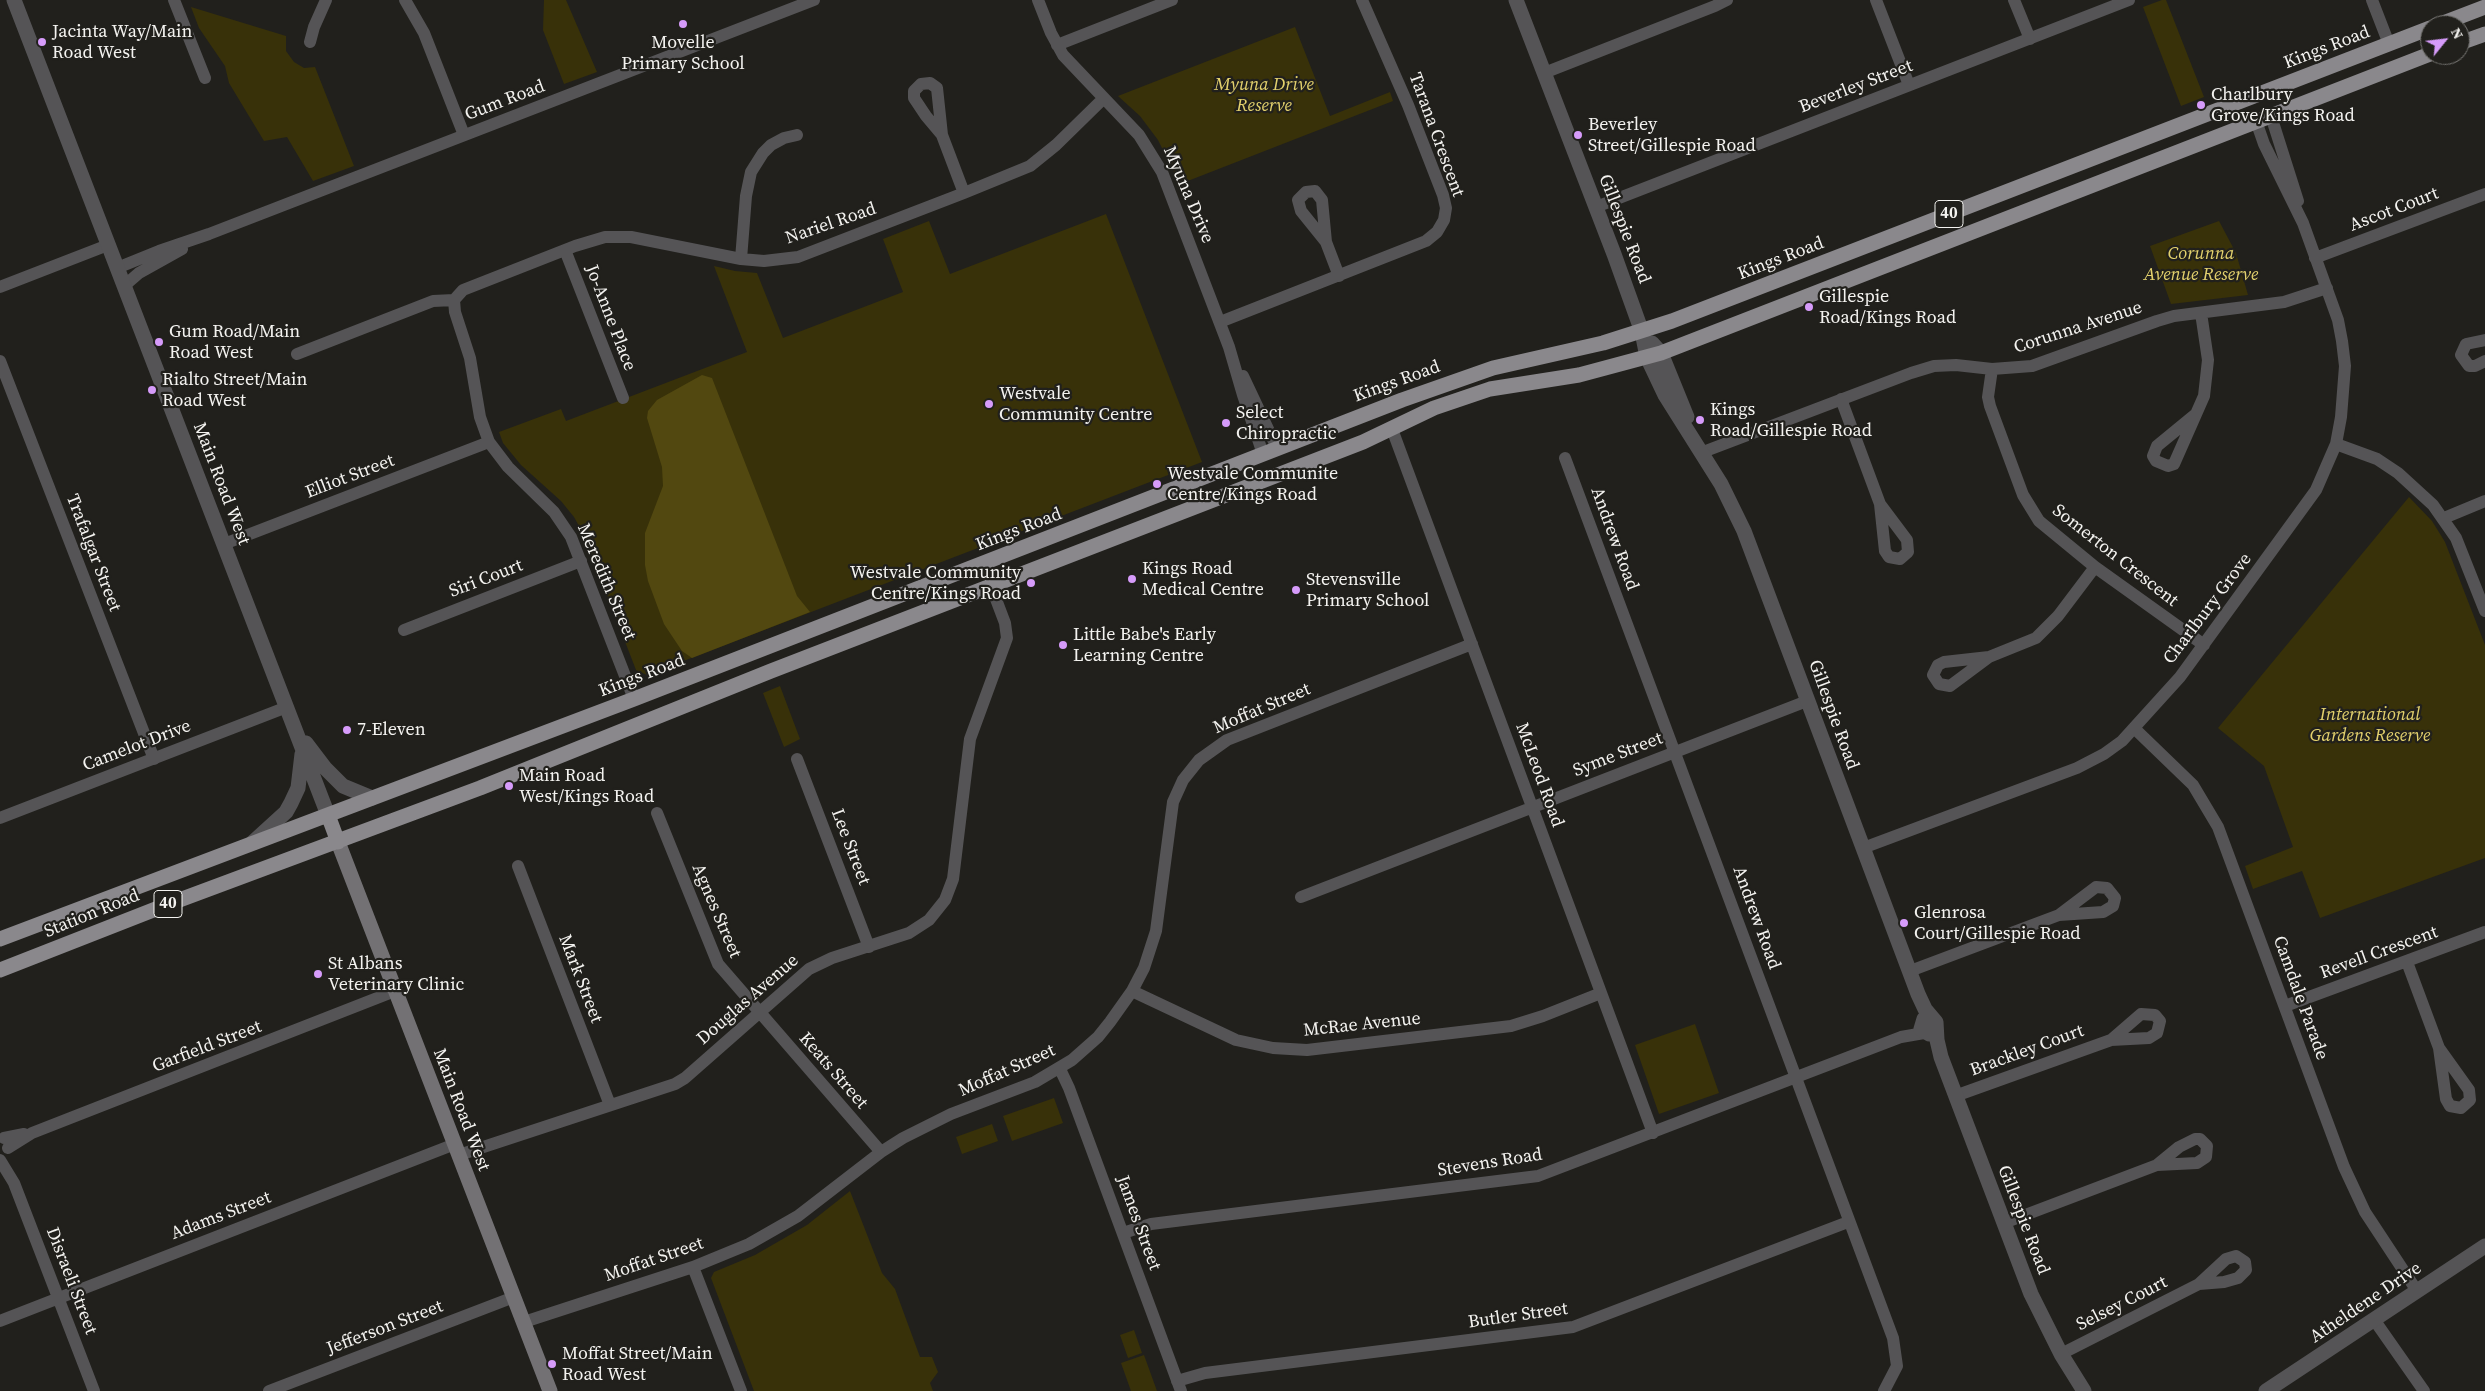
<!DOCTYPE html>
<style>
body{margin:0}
#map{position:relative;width:2485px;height:1391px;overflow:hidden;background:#21201c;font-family:"Source Serif 4",serif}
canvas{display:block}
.north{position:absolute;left:2420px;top:15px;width:50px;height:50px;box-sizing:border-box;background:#21201c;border:1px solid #757471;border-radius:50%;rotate:61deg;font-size:14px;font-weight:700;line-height:20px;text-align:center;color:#f4f3f0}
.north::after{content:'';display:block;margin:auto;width:18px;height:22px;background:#d69bfa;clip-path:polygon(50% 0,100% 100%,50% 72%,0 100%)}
</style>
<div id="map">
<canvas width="2485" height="1391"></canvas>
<div class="north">N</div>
</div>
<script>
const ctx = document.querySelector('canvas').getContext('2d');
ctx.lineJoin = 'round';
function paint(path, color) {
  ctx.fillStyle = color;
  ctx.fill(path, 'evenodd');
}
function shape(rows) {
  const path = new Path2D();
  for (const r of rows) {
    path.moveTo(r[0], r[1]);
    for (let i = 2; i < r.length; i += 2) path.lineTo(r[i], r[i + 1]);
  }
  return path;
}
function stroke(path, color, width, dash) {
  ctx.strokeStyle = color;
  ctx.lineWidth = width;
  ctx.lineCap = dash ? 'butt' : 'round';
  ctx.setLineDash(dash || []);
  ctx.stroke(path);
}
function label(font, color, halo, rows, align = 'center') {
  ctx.font = font + ' "Source Serif 4",serif';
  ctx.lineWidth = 4.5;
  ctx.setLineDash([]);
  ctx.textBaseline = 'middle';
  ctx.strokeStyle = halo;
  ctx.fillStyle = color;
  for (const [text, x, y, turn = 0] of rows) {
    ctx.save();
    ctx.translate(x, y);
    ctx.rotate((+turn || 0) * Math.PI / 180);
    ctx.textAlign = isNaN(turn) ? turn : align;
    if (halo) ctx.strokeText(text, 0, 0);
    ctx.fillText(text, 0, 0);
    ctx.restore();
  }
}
paint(shape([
 [544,0,566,0,597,72,564,84,543,30],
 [2162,0,2166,0,2204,97,2181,106,2143,7],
 [191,7,286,36,286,51,294,62,304,68,315,67,354,166,313,181,287,137,264,141,229,83,225,66,199,28],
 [1295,27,1330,116,1390,92,1393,101,1180,184,1158,140,1140,116,1118,96],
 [1106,214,1202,462,647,675,636,670,584,535,574,517,561,501,521,465,503,443,499,432,561,409,566,421,747,352,714,266,735,271,757,273,783,338,903,292,883,239,929,221,950,274],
 [2219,221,2236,253,2248,295,2171,304,2150,246],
 [2409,497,2432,521,2445,542,2485,645,2485,858,2320,918,2302,871,2253,889,2245,866,2293,847,2264,766,2218,728],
 [780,686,800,739,784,747,763,693],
 [1695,1024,1719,1093,1659,1114,1635,1045],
 [1054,1098,1063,1123,1012,1141,1003,1116],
 [992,1124,998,1141,962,1154,956,1137],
 [850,1191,882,1273,895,1289,920,1357,932,1357,938,1372,930,1383,933,1391,754,1391,711,1278,714,1272,755,1255,807,1225],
 [1134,1330,1142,1353,1128,1358,1120,1335],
 [1144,1355,1157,1391,1131,1391,1121,1363]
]), '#383109');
paint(shape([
 [702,375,712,378,797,596,810,612,692,658,682,651,664,624,648,581,645,565,645,533,663,486,662,467,647,418,648,411,657,400]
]), '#524810');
stroke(shape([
 [174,0,205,78],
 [405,0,424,33,464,135],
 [1038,0,1051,33,1063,55,1139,135,1162,172,1229,347,1243,395,1263,454],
 [1876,0,1909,85],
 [2014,0,2030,39],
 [2372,0,2389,44],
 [310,42,314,27,326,0],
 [1057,45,1172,0],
 [1544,73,1715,6,1727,0],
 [2271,116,2298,201],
 [942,135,937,88,930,83,921,84,914,91,914,98,926,116,942,135,964,193],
 [1596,207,2129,0],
 [1326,242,1301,211,1298,200,1306,192,1315,191,1322,200,1326,242,1339,276],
 [565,250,623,398],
 [2315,258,2485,194],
 [741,259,746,196,751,172,763,153,771,145,784,138,797,135],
 [117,268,159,251,209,234,814,0],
 [124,286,139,273,182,249],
 [0,287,108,245],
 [454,300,455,312,470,358,480,417,489,442,508,467,554,512,571,537,634,699],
 [1220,322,1426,241,1437,232,1444,220,1446,208,1443,195,1408,105,1362,0],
 [2485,340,2466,344,2461,355,2469,366,2475,366,2485,361],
 [297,354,433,301,454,300,463,290,575,246,605,237,631,237,741,259,764,261,798,257,964,193,1030,166,1056,145,1104,98],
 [0,361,154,759],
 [1992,369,1988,397,1990,406,2023,495,2039,521,2095,567,2204,645],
 [1243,376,1277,448],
 [1841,399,1880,504,1907,540,1908,552,1900,559,1889,557,1885,551,1880,504],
 [2196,414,2157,446,2153,456,2156,461,2168,466,2174,464,2204,396,2208,360,2201,313],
 [1392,429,1653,1133],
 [2336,444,2377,459,2398,473,2433,505,2456,538,2485,611],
 [1703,452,1911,373,1934,366,1956,365,1992,369,2032,366,2157,321,2174,316,2284,302,2327,288],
 [1565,458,1893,1338,1897,1366,1884,1391],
 [2444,518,2485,501],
 [224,544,489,442],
 [404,630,581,561],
 [1989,657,1944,662,1938,665,1933,675,1939,684,1950,686,1989,657,2036,638,2058,616,2095,567],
 [2135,729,2193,785,2218,827,2344,1167,2365,1212,2417,1291],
 [797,759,869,947],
 [657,813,718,964,881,1152],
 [0,818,287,707],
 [1863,848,2077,768,2104,754,2122,741,2180,677,2316,490,2336,444,2341,417,2345,366,2342,341,2338,320,2303,223,2264,144,2256,121],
 [518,866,610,1105],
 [1301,897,1807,701],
 [2407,962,2439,1048,2446,1099,2450,1106,2461,1108,2470,1100,2469,1090,2439,1048],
 [1910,971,2059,915,2103,912,2113,906,2115,898,2107,888,2096,887,2059,915],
 [1132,991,1236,1040,1273,1048,1307,1050,1511,1026,1543,1016,1601,993],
 [2285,1006,2485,932],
 [1060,1069,1069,1088,1181,1391],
 [1955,1096,2111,1040,2149,1038,2157,1033,2160,1021,2155,1015,2141,1014,2111,1040],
 [4,1138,24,1134],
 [8,1148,32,1133,395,991],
 [459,1155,675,1084,685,1078,809,969,832,958,909,933,929,920,945,900,953,879,970,739,1007,638,1005,623,991,586],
 [0,1160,14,1183,94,1391],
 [2004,1223,2157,1165,2197,1163,2206,1157,2207,1146,2200,1139,2195,1139,2179,1147,2157,1165],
 [1123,1233,1151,1224,1538,1176,1901,1037,1924,1033],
 [693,1267,741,1391],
 [0,1321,455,1144],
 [2375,1321,2424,1391],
 [524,1322,693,1267,749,1244,798,1216,881,1152,903,1138,951,1114,1035,1082,1072,1060,1098,1037,1110,1022,1132,991,1144,968,1156,931,1173,802,1183,780,1199,760,1227,740,1472,644],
 [2061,1354,2199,1284,2226,1259,2236,1256,2245,1262,2246,1270,2238,1278,2224,1282,2199,1284],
 [1177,1381,1205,1373,1573,1327,1848,1222],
 [269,1391,514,1297]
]), '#555456', 12);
stroke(shape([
 [14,0,328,815],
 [1516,0,1614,254,1642,332,1647,357,1665,395,1721,484,1744,531,1918,994,1925,1009,1936,1022,1937,1040,1941,1057,2031,1294,2061,1354,2084,1391],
 [1652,343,1661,353,1687,417],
 [306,743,325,768,343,786,372,798],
 [252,843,286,812,291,803,298,788,302,754],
 [1932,1018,1924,1019,1921,1029,1929,1034,1936,1030],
 [2266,1391,2485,1246]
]), '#555456', 15);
stroke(shape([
 [338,842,550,1391]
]), '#737174', 15);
stroke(shape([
 [2438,25,2485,7],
 [2460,43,2485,34],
 [328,815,338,842],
 [0,939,634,699,1402,400,1493,368,1603,343,1672,321,2430,28],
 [0,970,166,905,480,788,771,671,1363,442,1434,408,1490,389,1579,375,1661,353,2430,54]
]), '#8a888c', 15);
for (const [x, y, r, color] of [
 [683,24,5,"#d69bfa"],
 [42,42,5,"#d69bfa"],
 [2201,105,5,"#d69bfa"],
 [1578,135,5,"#d69bfa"],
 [1809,307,5,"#d69bfa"],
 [159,342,5,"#d69bfa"],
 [152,390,5,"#d69bfa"],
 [989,404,5,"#d69bfa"],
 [1700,420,5,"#d69bfa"],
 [1226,423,5,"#d69bfa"],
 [1157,484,5,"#d69bfa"],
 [1132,579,5,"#d69bfa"],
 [1031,583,5,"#d69bfa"],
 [1296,590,5,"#d69bfa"],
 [1063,645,5,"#d69bfa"],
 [347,730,5,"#d69bfa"],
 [509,786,5,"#d69bfa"],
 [1904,923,5,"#d69bfa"],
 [318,974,5,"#d69bfa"],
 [552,1364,5,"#d69bfa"]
]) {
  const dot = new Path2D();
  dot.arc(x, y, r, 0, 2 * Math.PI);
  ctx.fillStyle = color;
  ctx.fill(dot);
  stroke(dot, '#21201c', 2);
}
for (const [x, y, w] of [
 [1949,214,28],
 [168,904,28]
]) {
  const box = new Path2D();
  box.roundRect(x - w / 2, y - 13.5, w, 27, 4);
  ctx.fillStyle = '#21201c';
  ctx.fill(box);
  stroke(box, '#f4f3f0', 1);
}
label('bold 16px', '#f4f3f0', null, [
 ["40",1949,214],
 ["40",168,904]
]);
label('18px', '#f4f3f0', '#21201c', [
 ["Jacinta Way/Main",52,32],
 ["Road West",52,53],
 ["Movelle",683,43,"center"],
 ["Primary School",683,64,"center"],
 ["Charlbury",2211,95],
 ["Grove/Kings Road",2211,116],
 ["Beverley",1588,125],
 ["Street/Gillespie Road",1588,146],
 ["Gillespie",1819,297],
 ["Road/Kings Road",1819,318],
 ["Gum Road/Main",169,332],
 ["Road West",169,353],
 ["Rialto Street/Main",162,380],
 ["Road West",162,401],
 ["Westvale",999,394],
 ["Community Centre",999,415],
 ["Kings",1710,410],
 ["Road/Gillespie Road",1710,431],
 ["Select",1236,413],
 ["Chiropractic",1236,434],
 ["Westvale Communite",1167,474],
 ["Centre/Kings Road",1167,495],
 ["Kings Road",1142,569],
 ["Medical Centre",1142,590],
 ["Westvale Community",1021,573,"right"],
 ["Centre/Kings Road",1021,594,"right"],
 ["Stevensville",1306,580],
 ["Primary School",1306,601],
 ["Little Babe's Early",1073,635],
 ["Learning Centre",1073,656],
 ["7-Eleven",357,730],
 ["Main Road",519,776],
 ["West/Kings Road",519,797],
 ["Glenrosa",1914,913],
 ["Court/Gillespie Road",1914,934],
 ["St Albans",328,964],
 ["Veterinary Clinic",328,985],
 ["Moffat Street/Main",562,1354],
 ["Road West",562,1375]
], 'left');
label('18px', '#f4f3f0', '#21201c', [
 ["Kings Road",2327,48,-21],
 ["Beverley Street",1856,87,-21],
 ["Gum Road",505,101,-21],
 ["Tarana Crescent",1436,135,70],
 ["Myuna Drive",1188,195,67],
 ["Ascot Court",2394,210,-21],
 ["Nariel Road",831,224,-19],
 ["Gillespie Road",1624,229,69],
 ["Kings Road",1781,259,-21],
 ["Jo-Anne Place",610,318,69],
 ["Corunna Avenue",2078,328,-18],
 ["Kings Road",1397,382,-20],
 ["Elliot Street",350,477,-21],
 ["Main Road West",221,484,69],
 ["Kings Road",1019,530,-21],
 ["Andrew Road",1614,539,70],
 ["Trafalgar Street",93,553,69],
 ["Somerton Crescent",2115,556,38],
 ["Siri Court",486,579,-21],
 ["Meredith Street",606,582,67],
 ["Charlbury Grove",2208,609,-53],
 ["Kings Road",642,676,-21],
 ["Moffat Street",1262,709,-23],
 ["Gillespie Road",1833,715,70],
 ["Camelot Drive",137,746,-21],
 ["Syme Street",1618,755,-21],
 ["McLeod Road",1539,775,70],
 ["Lee Street",850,847,69],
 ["Agnes Street",716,911,67],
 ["Station Road",92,914,-22],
 ["Andrew Road",1756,918,70],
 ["Revell Crescent",2379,953,-20],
 ["Mark Street",580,979,69],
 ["Camdale Parade",2300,998,70],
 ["Douglas Avenue",748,1000,-41],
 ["McRae Avenue",1362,1025,-6],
 ["Garfield Street",207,1047,-21],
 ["Brackley Court",2027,1051,-20],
 ["Keats Street",833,1071,49],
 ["Moffat Street",1007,1071,-24],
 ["Main Road West",461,1110,69],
 ["Stevens Road",1490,1163,-9],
 ["Adams Street",221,1216,-21],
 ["Gillespie Road",2023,1220,69],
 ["James Street",1138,1223,70],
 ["Moffat Street",654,1260,-19],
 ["Disraeli Street",71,1281,69],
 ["Atheldene Drive",2366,1303,-34],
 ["Selsey Court",2122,1304,-27],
 ["Butler Street",1518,1316,-8],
 ["Jefferson Street",385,1328,-21]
]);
label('italic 18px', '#e3d16d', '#21201c', [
 ["Myuna Drive",1264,85],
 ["Reserve",1264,106],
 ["Corunna",2201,254],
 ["Avenue Reserve",2201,275],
 ["International",2370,715],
 ["Gardens Reserve",2370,736]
]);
</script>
